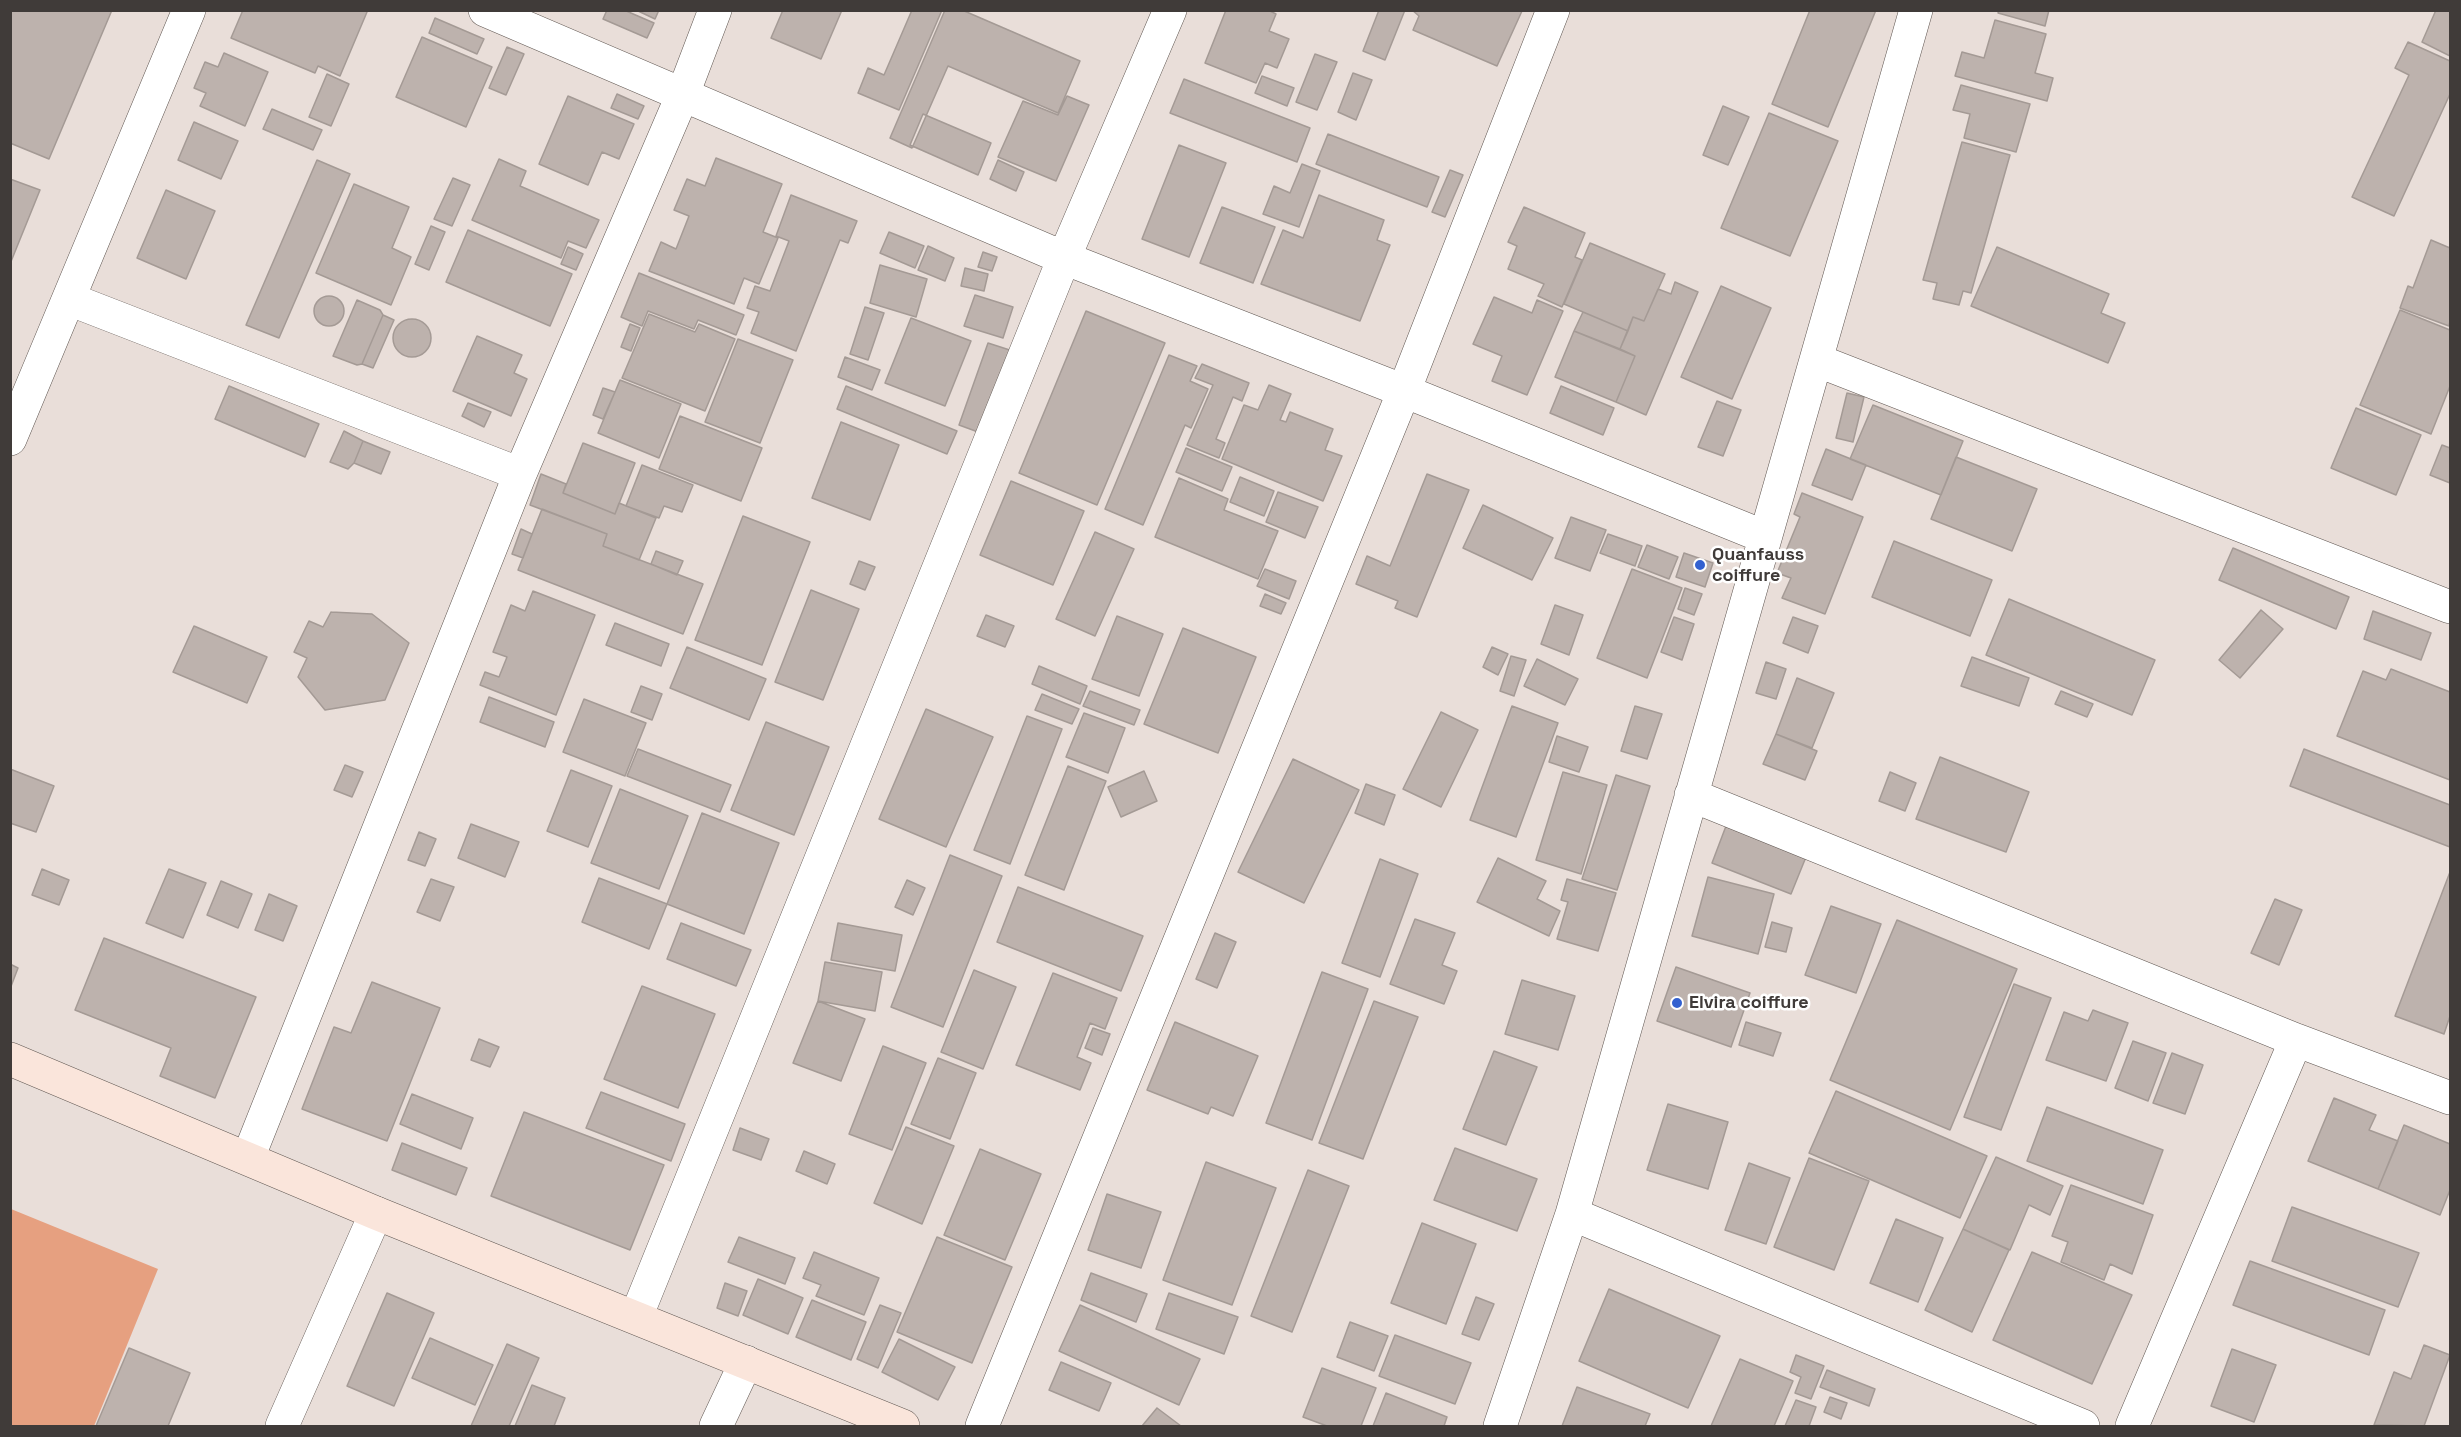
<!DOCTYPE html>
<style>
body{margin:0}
#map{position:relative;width:2461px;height:1437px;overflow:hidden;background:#e9ded9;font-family:"Space Grotesk",sans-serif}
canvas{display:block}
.frame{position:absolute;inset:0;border:12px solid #403b39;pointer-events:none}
</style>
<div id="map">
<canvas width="2461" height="1437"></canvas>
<div class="frame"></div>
</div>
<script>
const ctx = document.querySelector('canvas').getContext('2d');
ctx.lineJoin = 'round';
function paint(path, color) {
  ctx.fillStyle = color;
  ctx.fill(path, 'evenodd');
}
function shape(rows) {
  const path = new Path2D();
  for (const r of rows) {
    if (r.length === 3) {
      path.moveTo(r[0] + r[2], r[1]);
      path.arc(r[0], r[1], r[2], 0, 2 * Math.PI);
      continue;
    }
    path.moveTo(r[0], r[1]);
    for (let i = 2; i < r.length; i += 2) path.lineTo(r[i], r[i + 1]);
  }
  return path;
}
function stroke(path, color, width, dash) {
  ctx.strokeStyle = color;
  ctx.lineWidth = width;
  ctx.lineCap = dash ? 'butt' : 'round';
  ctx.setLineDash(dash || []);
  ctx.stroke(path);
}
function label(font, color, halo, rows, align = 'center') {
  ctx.font = font + ' "Space Grotesk",sans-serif';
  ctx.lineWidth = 5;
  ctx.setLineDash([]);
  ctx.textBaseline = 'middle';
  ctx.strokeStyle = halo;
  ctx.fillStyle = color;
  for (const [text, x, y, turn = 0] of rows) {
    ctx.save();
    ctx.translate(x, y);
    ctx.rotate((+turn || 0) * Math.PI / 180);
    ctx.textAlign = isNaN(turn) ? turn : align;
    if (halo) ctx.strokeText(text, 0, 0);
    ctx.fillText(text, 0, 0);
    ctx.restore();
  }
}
paint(shape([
 [11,1209,158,1269,94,1426,11,1426]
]), '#e6a080');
const building = shape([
 [10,10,112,10,49,159,10,143,10,10],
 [243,10,365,10,367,12,340,76,318,66,315,73,231,38,243,10],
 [607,10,624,10,654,23,647,38,603,19,607,10],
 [636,10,659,10,655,19,636,10],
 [783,10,842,10,821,59,771,38,783,10],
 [912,10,942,10,899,110,858,93,868,68,884,75,912,10],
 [945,10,962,10,1080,61,1058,113,948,66,912,148,890,138,945,10],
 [1226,10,1268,10,1276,14,1269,31,1289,39,1277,68,1265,63,1256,83,1205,63,1226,10],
 [1379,10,1405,10,1385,60,1363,51,1379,10],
 [1412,10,1520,10,1522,11,1497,66,1413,30,1419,16,1412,10],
 [1810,10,1876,10,1828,127,1772,104,1810,10],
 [1999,10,2049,10,2045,26,1998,13,1999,10],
 [2436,10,2450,10,2450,56,2422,42,2436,10],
 [435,18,484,39,477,54,429,33,435,18],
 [1995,20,2046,34,2035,73,2053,78,2047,101,1955,76,1962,52,1984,58,1995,20],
 [422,37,492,67,466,127,396,97,422,37],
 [2408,42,2450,61,2450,94,2394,216,2352,197,2409,75,2395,68,2408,42],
 [507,47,524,54,506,95,489,88,507,47],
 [224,53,268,72,245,126,200,106,206,93,194,88,205,62,218,67,224,53],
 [1315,54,1337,62,1317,110,1296,102,1315,54],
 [1353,73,1372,80,1356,120,1338,112,1353,73],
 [327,74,349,84,331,126,309,117,327,74],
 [1262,76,1294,88,1287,106,1255,93,1262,76],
 [1184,79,1310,128,1297,162,1170,113,1184,79],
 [1961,85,2030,104,2016,152,1964,138,1970,114,1953,110,1961,85],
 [617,94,644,106,638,119,611,108,617,94],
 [568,96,634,124,619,159,602,152,588,185,539,164,568,96],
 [1067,96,1089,105,1056,181,998,157,1023,101,1058,115,1067,96],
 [1723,106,1749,117,1728,165,1703,155,1723,106],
 [272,109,322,130,313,150,263,129,272,109],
 [1769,113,1838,141,1790,256,1721,228,1769,113],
 [923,114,991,143,978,175,910,145,923,114],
 [194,122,238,141,221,179,178,160,194,122],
 [1328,134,1439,177,1427,207,1316,164,1328,134],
 [1962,142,2010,155,1971,293,1963,291,1959,305,1933,299,1937,283,1923,280,1962,142],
 [1179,145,1226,163,1189,257,1142,239,1179,145],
 [716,158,782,184,763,232,778,238,759,284,744,278,734,304,649,271,661,242,676,249,689,216,674,210,687,179,705,186,716,158],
 [499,159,526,171,520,186,599,220,586,248,568,241,561,258,472,220,499,159],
 [317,160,350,174,279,338,246,325,317,160],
 [998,160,1024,172,1016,191,990,179,998,160],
 [1302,164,1320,171,1299,227,1263,214,1274,186,1290,193,1302,164],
 [1450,170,1463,175,1445,217,1432,212,1450,170],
 [453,178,470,185,452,226,434,219,453,178],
 [10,179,40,190,10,264,10,179],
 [354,184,409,207,392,248,411,257,391,305,316,273,354,184],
 [166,190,215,211,186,279,137,258,166,190],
 [791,195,857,221,848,243,840,240,796,351,751,333,759,312,747,308,755,286,770,291,789,241,776,236,791,195],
 [1319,195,1384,220,1377,240,1390,245,1360,321,1261,284,1283,230,1303,238,1319,195],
 [1222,207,1275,227,1253,283,1200,263,1222,207],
 [1524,207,1585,233,1575,257,1582,260,1562,307,1538,296,1544,284,1508,269,1517,246,1508,242,1524,207],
 [431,226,445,232,429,270,415,264,431,226],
 [468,230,572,274,550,326,446,282,468,230],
 [889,232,924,246,915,268,880,253,889,232],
 [2431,240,2450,248,2450,321,2449,326,2400,308,2408,286,2413,288,2431,240],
 [1590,243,1665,274,1644,321,1633,317,1628,331,1564,304,1590,243],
 [928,246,954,258,945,281,918,270,928,246],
 [568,247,583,254,576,270,561,264,568,247],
 [1997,247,2109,294,2101,313,2125,323,2108,363,1971,306,1997,247],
 [983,252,997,257,992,271,978,267,983,252],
 [880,265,927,279,916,317,870,303,880,265],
 [965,268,988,274,984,291,961,286,965,268],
 [639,273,744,315,736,335,698,320,694,329,648,311,642,326,621,317,639,273],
 [1675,282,1698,292,1646,415,1616,402,1635,356,1620,349,1633,317,1644,321,1658,289,1671,294,1675,282],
 [1721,286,1771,308,1732,399,1681,377,1721,286],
 [975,295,1013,307,1003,338,964,326,975,295],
 [329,311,15],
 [1494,297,1532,313,1537,300,1563,311,1527,395,1492,381,1502,356,1473,344,1494,297],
 [357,300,380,310,383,315,362,364,357,365,333,356,357,300],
 [865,307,884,313,868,360,850,354,865,307],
 [2400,310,2450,330,2450,386,2431,434,2360,405,2400,310],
 [1086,311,1165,343,1097,505,1019,473,1086,311],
 [1583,312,1628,331,1620,349,1574,331,1583,312],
 [649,314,695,332,699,324,735,339,705,411,622,378,649,314],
 [383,315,394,320,373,368,362,364,383,315],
 [911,318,971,341,945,406,885,383,911,318],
 [412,338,19],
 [630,324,640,328,631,351,621,347,630,324],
 [1574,331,1635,356,1616,402,1555,377,1574,331],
 [477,336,522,355,514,373,527,379,511,416,453,391,477,336],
 [738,339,793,360,760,443,705,422,738,339],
 [988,343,1019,353,989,436,959,425,988,343],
 [1169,355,1197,366,1190,381,1208,389,1191,428,1185,425,1143,525,1105,509,1169,355],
 [845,357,880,370,872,390,838,377,845,357],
 [1202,364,1249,383,1242,401,1233,397,1216,439,1225,443,1219,458,1187,445,1213,385,1195,378,1202,364],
 [620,380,681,404,659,458,598,433,620,380],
 [1269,385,1291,394,1280,420,1286,422,1290,412,1333,429,1325,450,1342,456,1323,501,1222,459,1244,405,1258,410,1269,385],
 [229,386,319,424,305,457,215,419,229,386],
 [846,386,957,431,947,454,837,409,846,386],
 [1561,386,1614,408,1603,435,1550,413,1561,386],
 [603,388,615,392,603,419,593,415,603,388],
 [1847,393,1864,397,1853,442,1836,438,1847,393],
 [1717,401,1741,410,1723,456,1698,447,1717,401],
 [468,403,491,412,484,427,462,416,468,403],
 [1873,405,1963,441,1941,495,1850,459,1873,405],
 [2356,408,2421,435,2396,495,2331,468,2356,408],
 [680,416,762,448,741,501,659,469,680,416],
 [841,422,899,445,870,520,812,498,841,422],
 [344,431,363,441,354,463,348,469,330,462,344,431],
 [363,441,390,452,381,474,354,463,363,441],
 [583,443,635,463,615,514,563,493,583,443],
 [2442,445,2450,448,2450,483,2430,475,2442,445],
 [1186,448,1232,467,1222,491,1176,472,1186,448],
 [1826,449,1866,465,1852,500,1812,485,1826,449],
 [1956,457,2037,489,2012,551,1931,519,1956,457],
 [642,465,693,485,682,512,664,506,659,518,626,506,642,465],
 [541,474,566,484,563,493,615,514,619,503,656,518,639,560,603,546,607,534,530,505,541,474],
 [1427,474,1469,490,1417,617,1395,608,1398,601,1356,584,1367,556,1390,566,1427,474],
 [1240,477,1274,491,1264,516,1230,502,1240,477],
 [1179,478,1228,499,1224,510,1278,531,1258,579,1155,537,1179,478],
 [1011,481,1084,511,1053,585,980,555,1011,481],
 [1278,492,1318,507,1305,538,1266,522,1278,492],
 [1802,493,1863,517,1825,614,1782,598,1791,578,1777,573,1800,517,1794,514,1802,493],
 [1483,505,1553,538,1532,580,1463,548,1483,505],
 [542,509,607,534,603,546,703,584,683,634,518,570,542,509],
 [743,516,810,542,762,665,695,640,743,516],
 [1571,517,1606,530,1590,571,1555,558,1571,517],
 [521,529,532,534,523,558,512,554,521,529],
 [1095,532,1134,549,1095,636,1056,619,1095,532],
 [1608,534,1642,546,1635,566,1600,553,1608,534],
 [1894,541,1992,580,1970,636,1872,597,1894,541],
 [1647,545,1678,557,1669,579,1638,567,1647,545],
 [2233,548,2349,597,2336,629,2219,580,2233,548],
 [656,551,683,561,677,575,651,564,656,551],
 [1684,553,1713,563,1705,587,1676,577,1684,553],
 [859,561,875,567,865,590,850,584,859,561],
 [1265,569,1296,581,1289,599,1257,586,1265,569],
 [1632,569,1682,588,1647,678,1597,658,1632,569],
 [1685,588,1702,594,1694,615,1678,609,1685,588],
 [811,590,859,609,823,700,775,682,811,590],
 [533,591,595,615,556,715,480,685,485,672,499,677,507,657,493,652,511,605,525,611,533,591],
 [1265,594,1286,603,1281,614,1260,606,1265,594],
 [2009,599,2155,660,2132,715,1986,655,2009,599],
 [1555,605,1583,615,1569,655,1541,644,1555,605],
 [2261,610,2283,629,2240,678,2219,660,2261,610],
 [2373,611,2431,633,2421,660,2364,639,2373,611],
 [331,612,372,614,409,643,385,700,325,710,298,677,307,658,294,652,309,621,323,627,331,612],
 [986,615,1014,626,1005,647,977,636,986,615],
 [1117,616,1163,634,1139,696,1092,679,1117,616],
 [1674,617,1694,624,1682,660,1661,652,1674,617],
 [1793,617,1818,626,1808,653,1783,643,1793,617],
 [615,623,669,644,661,666,606,645,615,623],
 [194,626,267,657,247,703,173,672,194,626],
 [1183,628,1256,657,1218,753,1144,724,1183,628],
 [687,647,766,679,749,720,670,688,687,647],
 [1492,647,1508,654,1498,675,1483,667,1492,647],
 [1511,656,1526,660,1514,696,1500,691,1511,656],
 [1972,657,2029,678,2019,706,1961,686,1972,657],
 [1537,659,1578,679,1565,705,1524,686,1537,659],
 [1766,662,1786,669,1776,699,1756,693,1766,662],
 [1039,666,1087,686,1080,704,1032,684,1039,666],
 [2391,669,2450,692,2450,780,2337,736,2363,671,2386,680,2391,669],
 [1797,678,1834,693,1812,748,1776,734,1797,678],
 [641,686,662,694,652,720,631,712,641,686],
 [1090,691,1140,710,1134,725,1083,706,1090,691],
 [2061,691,2093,704,2087,717,2055,704,2061,691],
 [1042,694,1079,709,1072,724,1035,710,1042,694],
 [489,697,554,722,545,747,480,722,489,697],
 [584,699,646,723,625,776,563,752,584,699],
 [1512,706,1558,723,1516,837,1470,820,1512,706],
 [1635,706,1662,714,1647,759,1621,751,1635,706],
 [926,709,993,737,946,847,879,819,926,709],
 [1441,712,1478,730,1441,807,1403,789,1441,712],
 [1084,713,1125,728,1108,773,1066,757,1084,713],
 [1027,716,1062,729,1010,864,974,850,1027,716],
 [766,722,829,747,794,835,731,810,766,722],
 [1776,734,1817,751,1805,780,1763,764,1776,734],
 [1557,736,1588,747,1579,772,1549,762,1557,736],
 [638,749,731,785,720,812,627,776,638,749],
 [2304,749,2450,805,2450,847,2290,786,2304,749],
 [1940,757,2029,792,2006,852,1916,819,1940,757],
 [1293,759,1359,790,1304,903,1238,872,1293,759],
 [345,765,363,772,352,797,334,790,345,765],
 [1068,766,1106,781,1064,890,1025,875,1068,766],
 [10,769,54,786,36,832,10,823,10,769],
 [571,770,612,786,588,847,547,831,571,770],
 [1144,771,1157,801,1121,817,1108,787,1144,771],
 [1563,772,1607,785,1581,874,1536,860,1563,772],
 [1890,772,1916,783,1905,811,1879,801,1890,772],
 [1616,775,1650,786,1617,890,1582,879,1616,775],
 [1366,784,1395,795,1384,825,1355,813,1366,784],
 [620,789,688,816,659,889,591,863,620,789],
 [702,813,779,843,744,934,667,904,702,813],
 [471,824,519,842,505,877,458,858,471,824],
 [1726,826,1806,857,1791,894,1712,863,1726,826],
 [419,832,436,839,425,866,408,860,419,832],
 [950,855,1002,876,943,1027,891,1007,950,855],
 [1498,858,1546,881,1537,899,1560,911,1549,936,1477,902,1498,858],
 [1380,859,1418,874,1380,977,1342,963,1380,859],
 [42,869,69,880,59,905,32,895,42,869],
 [169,869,206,883,183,938,146,923,169,869],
 [2450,872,2450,1016,2444,1034,2395,1016,2450,872],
 [1708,877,1774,894,1758,954,1692,936,1708,877],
 [599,878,667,904,649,949,582,922,599,878],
 [431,879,454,887,440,921,417,912,431,879],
 [1567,879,1616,893,1598,951,1557,939,1568,902,1561,900,1567,879],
 [907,880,925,888,913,915,895,907,907,880],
 [221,881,252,894,238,928,207,915,221,881],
 [1018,887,1143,936,1121,991,997,942,1018,887],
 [269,894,297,906,283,941,255,930,269,894],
 [2275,899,2302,910,2279,965,2251,953,2275,899],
 [1831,906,1881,924,1856,993,1805,975,1831,906],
 [1415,919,1455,933,1442,965,1457,971,1444,1004,1390,984,1415,919],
 [1897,920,2017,969,1950,1130,1830,1080,1897,920],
 [1772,922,1792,928,1786,952,1765,947,1772,922],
 [681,923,751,950,736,986,667,959,681,923],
 [838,923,902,935,895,971,831,960,838,923],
 [1215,933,1236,942,1217,988,1196,979,1215,933],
 [104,938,256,997,215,1098,160,1076,171,1048,75,1010,104,938],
 [825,962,882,972,875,1011,818,1001,825,962],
 [10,964,18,968,10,989,10,964],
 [1676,967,1750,993,1731,1047,1657,1021,1676,967],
 [974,970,1016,987,983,1069,941,1052,974,970],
 [1322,972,1368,989,1312,1140,1266,1123,1322,972],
 [1053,973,1117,998,1105,1029,1090,1023,1077,1057,1091,1063,1080,1090,1016,1065,1053,973],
 [1522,980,1575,996,1558,1050,1505,1034,1522,980],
 [372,982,440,1008,387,1141,302,1109,334,1027,351,1033,372,982],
 [2014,984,2051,998,2001,1130,1964,1117,2014,984],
 [642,986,715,1014,678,1108,604,1079,642,986],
 [818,1001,865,1019,841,1081,793,1063,818,1001],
 [1374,1001,1418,1017,1363,1159,1319,1143,1374,1001],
 [2093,1010,2128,1023,2106,1081,2046,1060,2064,1012,2088,1021,2093,1010],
 [1175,1022,1258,1056,1233,1116,1211,1107,1208,1114,1147,1090,1175,1022],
 [1746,1022,1781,1033,1773,1056,1739,1045,1746,1022],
 [1093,1028,1110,1034,1102,1055,1085,1048,1093,1028],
 [479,1039,499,1047,490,1067,471,1060,479,1039],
 [2133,1041,2166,1053,2148,1101,2115,1088,2133,1041],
 [883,1046,926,1063,892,1150,849,1134,883,1046],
 [1494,1051,1537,1067,1506,1145,1463,1129,1494,1051],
 [2172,1053,2203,1065,2185,1114,2153,1103,2172,1053],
 [938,1058,976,1073,950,1139,911,1124,938,1058],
 [1836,1091,1987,1156,1960,1218,1809,1153,1836,1091],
 [601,1092,685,1124,671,1161,586,1128,601,1092],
 [412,1094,473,1118,461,1149,400,1124,412,1094],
 [2334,1098,2376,1115,2369,1130,2398,1141,2378,1189,2308,1161,2334,1098],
 [1668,1104,1728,1122,1708,1189,1647,1170,1668,1104],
 [2047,1107,2163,1150,2143,1204,2027,1161,2047,1107],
 [524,1112,664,1165,630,1250,491,1196,524,1112],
 [2404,1125,2450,1144,2450,1190,2440,1215,2378,1189,2404,1125],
 [906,1127,954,1146,922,1224,874,1203,906,1127],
 [740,1128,769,1139,761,1160,733,1150,740,1128],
 [402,1143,467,1168,456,1195,392,1170,402,1143],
 [1455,1148,1537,1179,1517,1231,1434,1200,1455,1148],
 [980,1149,1041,1174,1005,1260,944,1235,980,1149],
 [804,1151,835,1164,827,1184,796,1171,804,1151],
 [1996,1157,2063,1186,2050,1215,2029,1205,2010,1250,1963,1229,1996,1157],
 [1809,1158,1869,1181,1834,1270,1774,1247,1809,1158],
 [1206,1162,1276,1188,1232,1305,1163,1280,1206,1162],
 [1749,1163,1790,1178,1766,1244,1725,1230,1749,1163],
 [1308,1170,1349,1186,1292,1332,1251,1316,1308,1170],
 [2071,1185,2153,1215,2132,1274,2110,1264,2104,1280,2061,1262,2068,1242,2052,1236,2071,1185],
 [1107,1194,1161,1212,1141,1268,1088,1250,1107,1194],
 [2292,1207,2419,1253,2398,1307,2272,1261,2292,1207],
 [1896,1219,1943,1238,1918,1302,1870,1283,1896,1219],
 [1422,1223,1476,1244,1446,1324,1391,1303,1422,1223],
 [1963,1229,2009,1250,1972,1332,1925,1310,1963,1229],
 [739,1237,795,1258,785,1284,728,1262,739,1237],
 [937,1237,1012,1267,972,1363,897,1332,937,1237],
 [814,1252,879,1278,864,1315,816,1296,821,1285,803,1278,814,1252],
 [2032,1252,2132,1295,2092,1384,1993,1340,2032,1252],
 [2250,1261,2385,1310,2369,1355,2233,1305,2250,1261],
 [1091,1273,1147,1294,1136,1322,1081,1300,1091,1273],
 [758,1279,803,1298,788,1334,743,1315,758,1279],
 [725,1283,747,1291,738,1316,717,1308,725,1283],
 [1609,1289,1720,1336,1688,1408,1579,1361,1609,1289],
 [387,1293,434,1313,394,1406,347,1386,387,1293],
 [1169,1293,1238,1317,1224,1354,1156,1329,1169,1293],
 [1476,1297,1494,1304,1479,1340,1462,1334,1476,1297],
 [812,1300,866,1322,851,1360,796,1337,812,1300],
 [880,1305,901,1313,878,1368,857,1359,880,1305],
 [1080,1305,1200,1359,1179,1405,1059,1351,1080,1305],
 [1350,1322,1388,1336,1374,1371,1337,1357,1350,1322],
 [1395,1335,1471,1363,1455,1404,1379,1376,1395,1335],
 [430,1338,493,1365,475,1405,412,1378,430,1338],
 [899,1339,955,1367,938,1400,882,1372,899,1339],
 [507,1344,539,1358,509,1426,471,1426,507,1344],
 [2424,1345,2450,1355,2424,1426,2374,1425,2394,1372,2411,1379,2424,1345],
 [129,1348,190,1373,168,1426,96,1426,129,1348],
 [2232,1349,2276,1365,2254,1422,2211,1406,2232,1349],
 [1796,1355,1824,1366,1811,1399,1795,1393,1801,1377,1790,1372,1796,1355],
 [1740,1359,1793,1381,1774,1426,1711,1426,1740,1359],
 [1061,1362,1111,1383,1099,1411,1049,1390,1061,1362],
 [1322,1368,1376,1388,1361,1426,1327,1426,1303,1417,1322,1368],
 [1827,1370,1875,1389,1869,1406,1820,1387,1827,1370],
 [532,1385,565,1398,554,1426,515,1426,532,1385],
 [1577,1387,1650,1414,1645,1426,1562,1426,1577,1387],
 [1386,1393,1447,1417,1444,1426,1373,1426,1386,1393],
 [1830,1397,1847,1403,1841,1419,1824,1412,1830,1397],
 [1796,1400,1816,1407,1809,1426,1785,1426,1796,1400],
 [1157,1408,1181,1426,1142,1426,1157,1408]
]);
paint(building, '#bdb2ad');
stroke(building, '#a49a95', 1.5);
const minor = shape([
 [485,10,1064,258,1404,391,1765,537],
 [69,299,520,474],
 [1816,360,2450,607],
 [10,439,189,10],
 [1691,795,2296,1040,2450,1098],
 [248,1158,520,474,683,94,715,10],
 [1572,1214,2083,1426],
 [636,1317,1064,258,1170,10],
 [282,1426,376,1213],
 [716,1426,746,1362],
 [982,1426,1404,391,1553,10],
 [1500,1426,1572,1214,1916,10],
 [2132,1426,2296,1040]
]);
const secondary = shape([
 [10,1059,376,1213,903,1426]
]);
stroke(minor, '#615853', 34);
stroke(secondary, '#615853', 34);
stroke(minor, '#fff', 33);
stroke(secondary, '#fae5db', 33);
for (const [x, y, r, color] of [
 [1700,565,6,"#3361d0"],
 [1677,1003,6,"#3361d0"]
]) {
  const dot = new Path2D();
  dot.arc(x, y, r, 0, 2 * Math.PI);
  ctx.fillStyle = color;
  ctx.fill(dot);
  stroke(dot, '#fff', 2);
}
label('bold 18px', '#403b39', '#fff', [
 ["Quanfauss",1712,555],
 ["coiffure",1712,576],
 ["Elvira coiffure",1689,1003]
], 'left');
</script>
